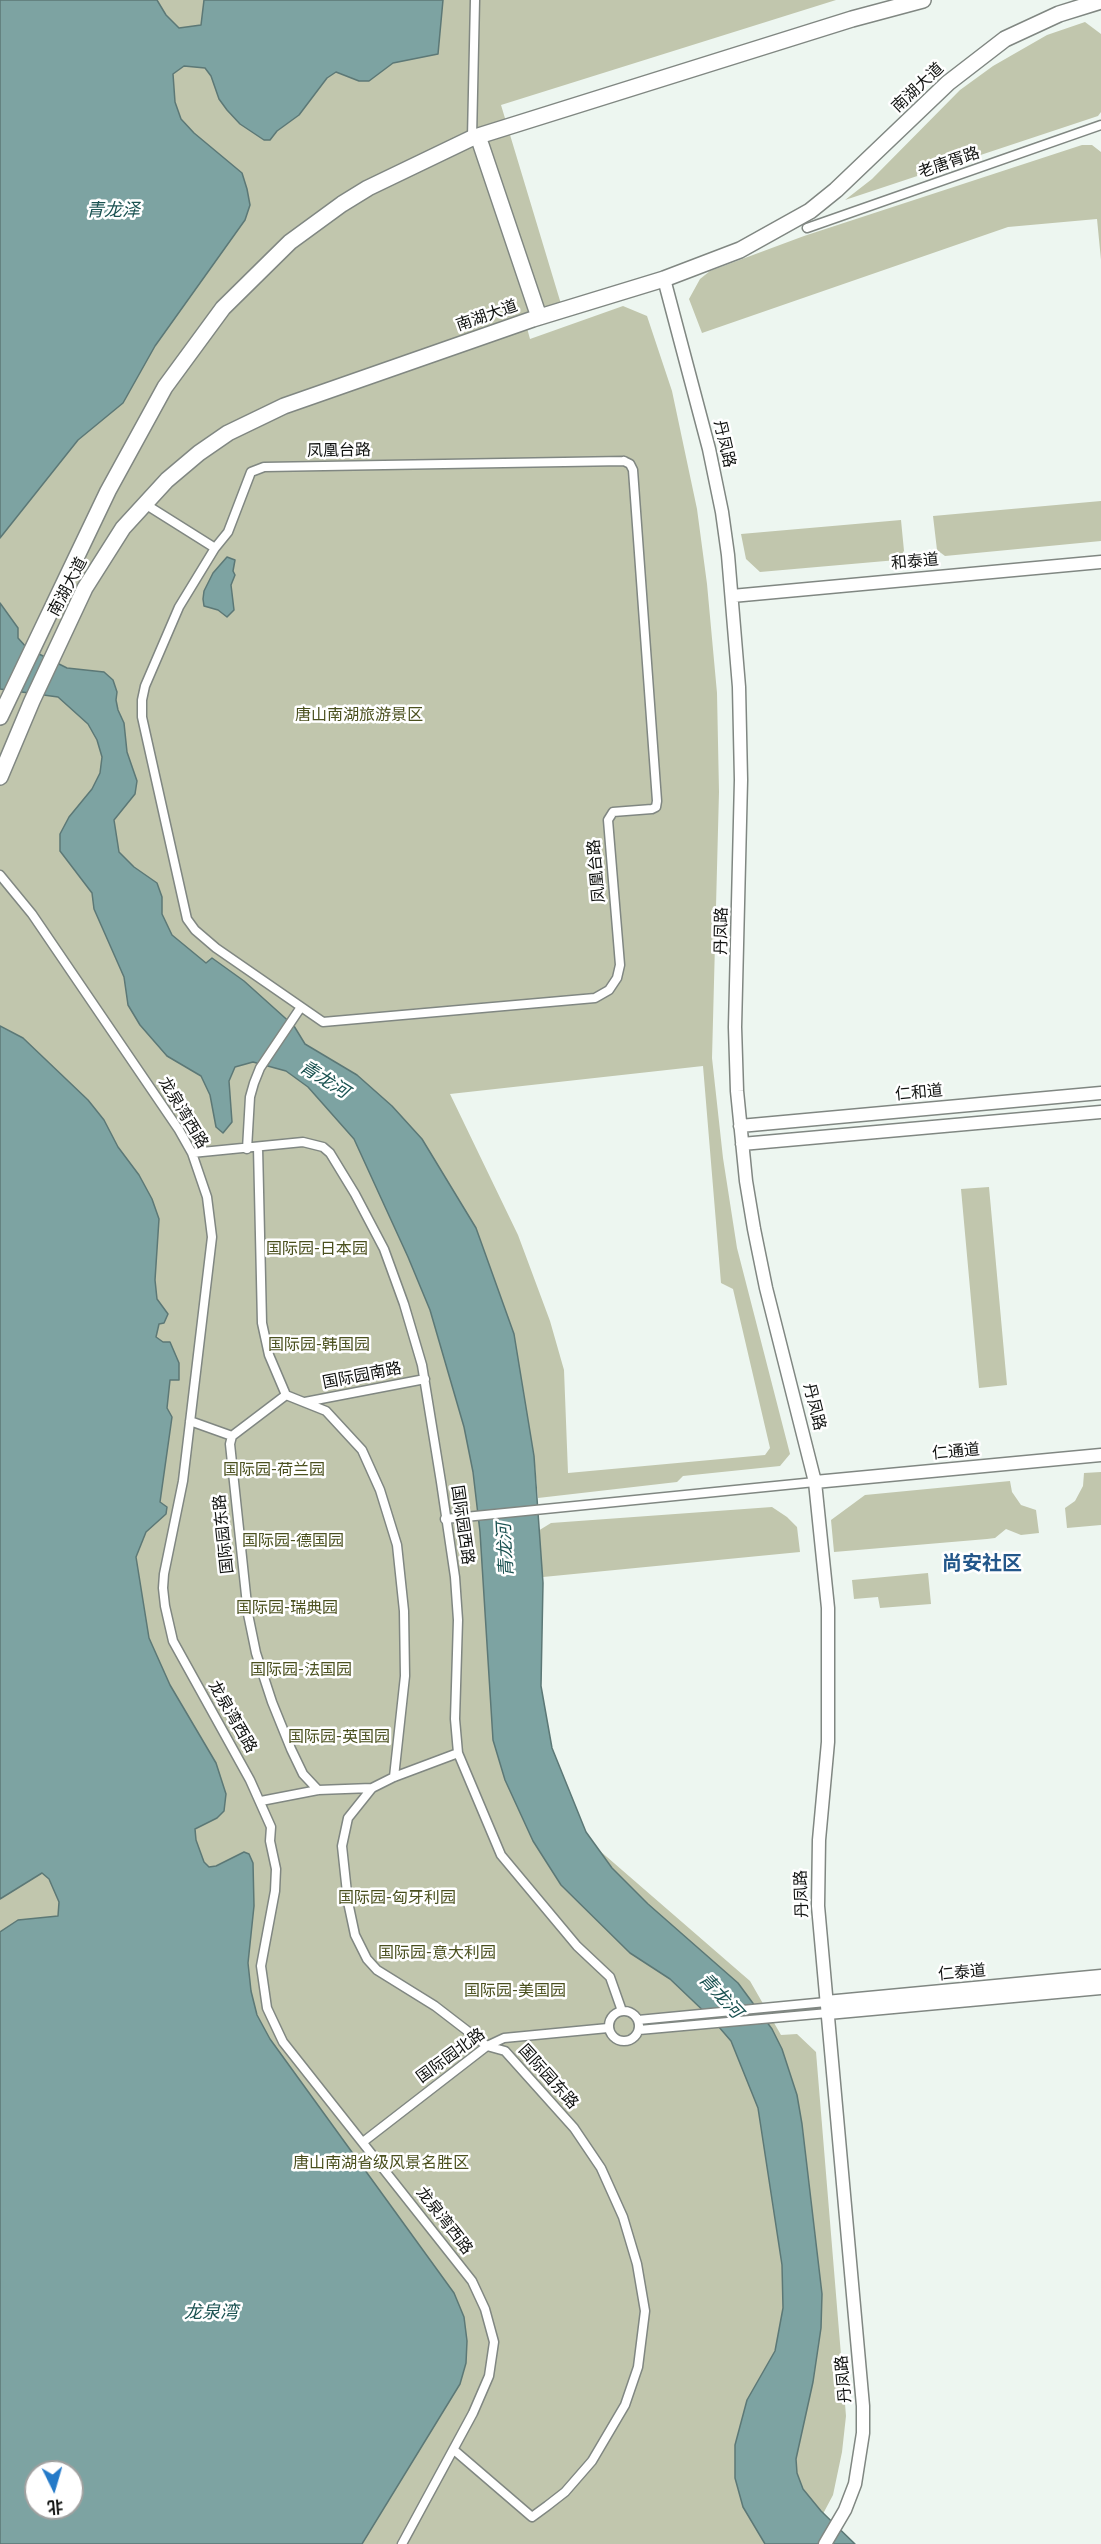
<!DOCTYPE html>
<meta charset="utf-8">
<style>
body{margin:0}
#map{position:relative;width:1101px;height:2544px;overflow:hidden;background:#edf6f0;font-family:"Fira Sans Condensed","Noto Sans SC",sans-serif}
canvas{display:block}
.north{position:absolute;left:24px;top:2460px;width:60px;height:60px;box-sizing:border-box;background:#fff;border:2px solid #9fa09f;border-radius:50%;rotate:175deg;font-size:16px;font-weight:700;line-height:24px;text-align:center;color:#101210}
.north::after{content:'';display:block;margin:auto;width:21px;height:27px;background:#257ac8;clip-path:polygon(50% 0,100% 100%,50% 72%,0 100%)}
</style>
<div id="map">
<canvas width="1101" height="2544"></canvas>
<div class="north">北</div>
</div>
<script>
const ctx = document.querySelector('canvas').getContext('2d');
ctx.lineJoin = 'round';
function paint(path, color) {
  ctx.fillStyle = color;
  ctx.fill(path, 'evenodd');
}
function shape(rows) {
  const path = new Path2D();
  for (const r of rows) {
    if (r.length === 3) {
      path.moveTo(r[0] + r[2], r[1]);
      path.arc(r[0], r[1], r[2], 0, 2 * Math.PI);
      continue;
    }
    path.moveTo(r[0], r[1]);
    for (let i = 2; i < r.length; i += 2) path.lineTo(r[i], r[i + 1]);
  }
  return path;
}
function stroke(path, color, width, dash) {
  ctx.strokeStyle = color;
  ctx.lineWidth = width;
  ctx.lineCap = dash ? 'butt' : 'round';
  ctx.setLineDash(dash || []);
  ctx.stroke(path);
}
function label(font, color, halo, rows, align = 'center') {
  ctx.font = font + ' "Fira Sans Condensed","Noto Sans SC",sans-serif';
  ctx.lineWidth = 5;
  ctx.setLineDash([]);
  ctx.textBaseline = 'middle';
  ctx.strokeStyle = halo;
  ctx.fillStyle = color;
  for (const [text, x, y, turn = 0] of rows) {
    ctx.save();
    ctx.translate(x, y);
    ctx.rotate((+turn || 0) * Math.PI / 180);
    ctx.textAlign = isNaN(turn) ? turn : align;
    if (halo) ctx.strokeText(text, 0, 0);
    ctx.fillText(text, 0, 0);
    ctx.restore();
  }
}
paint(shape([
 [0,0,836,0,501,105,561,304,524,317,530,339,623,306,647,316,672,391,697,509,707,584,717,693,719,792,712,1058,723,1158,737,1248,790,1454,780,1466,683,1476,677,1482,538,1498,534,1456,514,1334,476,1228,422,1139,529,1698,577,1831,750,1981,781,2035,797,2034,816,2052,846,2416,842,2452,833,2495,807,2544,0,2544],
 [703,1066,721,1283,733,1289,770,1448,765,1455,568,1473,564,1370,550,1321,518,1235,450,1094],
 [36,2472,72,2472,72,2508,36,2508],
 [1085,22,1101,34,1101,112,1098,116,845,200,872,179,960,90,993,66,1047,35],
 [1082,145,1092,145,1101,152,1101,260,1097,219,1008,227,702,333,689,299,700,279,710,271,804,236],
 [1101,501,1101,541,945,556,937,550,933,516],
 [901,520,904,551,897,560,760,572,746,559,741,534],
 [989,1187,1007,1385,979,1388,961,1189],
 [1101,1472,1101,1525,1067,1528,1065,1508,1075,1501,1083,1486,1084,1473],
 [1010,1481,1012,1492,1021,1505,1036,1510,1039,1533,1021,1535,1006,1529,995,1538,987,1539,834,1552,831,1520,865,1495],
 [772,1507,787,1517,797,1527,800,1552,543,1577,538,1531,551,1523],
 [928,1573,931,1604,880,1608,878,1597,854,1599,852,1580]
]), '#c1c6ad');
const water = shape([
 [0,0,157,0,166,15,179,28,201,25,204,0,443,0,438,54,393,63,369,81,359,81,336,72,327,78,299,115,277,131,270,140,264,140,240,124,227,110,219,99,211,76,205,68,184,66,173,74,175,102,181,119,194,133,242,173,247,189,250,205,245,220,155,346,123,403,78,440,0,538,0,0],
 [227,557,235,560,233,571,235,575,231,585,234,610,227,617,218,610,204,606,203,599,204,591,213,573,227,557],
 [0,603,18,628,18,638,27,648,67,668,104,672,113,680,117,692,116,700,118,710,124,723,127,752,137,781,135,794,114,820,119,852,134,867,157,883,162,897,162,914,172,935,206,963,212,958,244,981,294,1026,305,1044,357,1075,392,1106,422,1139,476,1228,514,1334,534,1456,543,1583,541,1686,552,1748,586,1832,612,1868,648,1904,738,1983,772,2029,782,2049,797,2095,802,2124,822,2294,821,2328,813,2382,796,2459,797,2473,803,2489,821,2511,855,2544,765,2544,743,2507,735,2478,735,2445,747,2400,775,2351,783,2308,782,2265,758,2108,731,2041,712,2019,670,1979,630,1953,561,1885,533,1841,505,1780,493,1740,480,1532,473,1472,464,1427,430,1310,408,1257,354,1139,308,1087,286,1071,253,1062,235,1067,229,1081,232,1122,223,1133,216,1127,210,1095,201,1076,167,1056,140,1025,128,1005,124,977,94,909,92,893,60,851,60,834,69,817,92,789,100,773,102,757,97,740,88,724,58,697,0,689,0,603],
 [0,1026,23,1038,88,1100,104,1120,118,1147,139,1175,152,1199,159,1219,155,1280,157,1299,168,1314,164,1323,159,1324,156,1337,163,1342,170,1342,179,1363,179,1380,170,1380,167,1408,172,1417,160,1502,167,1507,166,1514,146,1532,136,1557,149,1638,170,1685,216,1763,226,1794,224,1811,217,1818,195,1829,196,1840,204,1862,209,1867,216,1866,244,1852,249,1854,253,1863,254,1906,248,1963,251,1991,257,2015,270,2039,454,2293,464,2317,467,2341,466,2363,460,2384,362,2544,0,2544,0,1932,18,1920,58,1916,59,1902,49,1879,42,1873,0,1899,0,1026],
 [36,2472,72,2472,72,2508,36,2508,36,2472]
]);
paint(water, '#7da3a2');
stroke(water, '#5c7876', 1.5);
const street = shape([
 [472,138,475,0],
 [807,228,1101,125],
 [624,461,630,464,633,470,657,801,656,807,652,809,613,812,608,820,620,965,617,978,609,990,595,998,323,1022,216,948,195,930,187,919,142,717,142,700,145,686,179,607,215,548,228,532,251,472,264,467,624,461],
 [145,504,215,548],
 [0,875,32,914,179,1130,192,1153,207,1197,212,1237,183,1481,164,1574,163,1588,165,1606,173,1641,250,1780,271,1827,270,1841,276,1869,275,1891,261,1966,267,2008,283,2042,472,2281,485,2309,494,2342,489,2376,473,2413,402,2544],
 [258,1147,262,1323,269,1355,286,1395,326,1411,362,1450,380,1490,397,1545,404,1611,405,1676,394,1777],
 [247,1149,250,1097,254,1083,260,1068,301,1007],
 [192,1153,303,1142,323,1147,330,1153,355,1194,384,1249,404,1304,422,1365,441,1482,455,1577,458,1620,455,1719,458,1753,501,1855,577,1946,610,1977,622,2011],
 [286,1395,232,1436,230,1444,248,1614,256,1653,272,1702,291,1749,303,1774,318,1790],
 [305,1402,425,1379],
 [190,1421,232,1436],
 [445,1519,815,1482],
 [261,1801,318,1790,372,1788],
 [624,2026,15],
 [638,2020,826,2002],
 [639,2030,828,2013],
 [363,2142,487,2046,504,2038,608,2028],
 [454,2450,532,2517,547,2506,565,2492,592,2461,625,2405,638,2367,645,2311,637,2264,623,2217,601,2168,574,2128,505,2051,487,2046,435,2006,377,1970,367,1959,355,1935,348,1902,342,1846,348,1818,372,1788,394,1777,458,1753]
]);
const secondary = shape([
 [664,279,709,449,722,512,728,555,739,687,741,780,735,1027,737,1091,746,1181,754,1229,766,1288,815,1482,828,1608,828,1742,819,1840,818,1906,863,2406,863,2433,855,2484,845,2510,825,2544],
 [732,596,1101,562],
 [740,1126,1101,1093],
 [742,1144,1101,1112],
 [815,1482,1101,1455],
 [826,2002,1101,1976],
 [828,2013,1101,1988]
]);
const highway = shape([
 [478,136,539,317],
 [0,717,108,491,165,387,223,308,290,242,342,204,368,188,472,138,852,19,923,0],
 [0,777,32,701,85,588,123,528,167,480,199,453,228,433,284,406,533,319,664,279,740,250,810,211,836,190,948,83,1005,39,1059,14,1101,1]
]);
stroke(street, '#808782', 11);
stroke(secondary, '#808782', 15);
stroke(highway, '#808782', 18);
stroke(street, '#fff', 8);
stroke(secondary, '#fff', 12);
stroke(highway, '#fff', 15);
label('16px', '#101210', '#fff', [
 ["南湖大道",918,88,-43],
 ["老唐胥路",949,163,-19],
 ["南湖大道",487,316,-19],
 ["丹凤路",724,444,77],
 ["凤凰台路",339,451,-1],
 ["和泰道",915,562,-5],
 ["南湖大道",68,587,-62],
 ["凤凰台路",597,871,-95],
 ["丹凤路",722,931,-89],
 ["仁和道",919,1093,-5],
 ["龙泉湾西路",183,1113,59],
 ["国际园南路",362,1376,-11],
 ["丹凤路",814,1407,76],
 ["仁通道",956,1452,-5],
 ["国际园西路",462,1525,82],
 ["国际园东路",224,1534,-96],
 ["龙泉湾西路",232,1717,60],
 ["丹凤路",802,1894,-92],
 ["仁泰道",962,1973,-5],
 ["国际园北路",451,2056,-36],
 ["国际园东路",548,2077,48],
 ["龙泉湾西路",444,2221,52],
 ["丹凤路",844,2379,-95]
]);
label('16px', '#4a501e', '#fff', [
 ["唐山南湖旅游景区",359,716],
 ["国际园-日本园",317,1250],
 ["国际园-韩国园",319,1346],
 ["国际园-荷兰园",274,1471],
 ["国际园-德国园",293,1542],
 ["国际园-瑞典园",287,1609],
 ["国际园-法国园",301,1671],
 ["国际园-英国园",339,1738],
 ["国际园-匈牙利园",397,1899],
 ["国际园-意大利园",437,1954],
 ["国际园-美国园",515,1992],
 ["唐山南湖省级风景名胜区",381,2164]
]);
label('italic 18px', '#1a5251', '#fff', [
 ["青龙泽",113,211],
 ["青龙河",324,1080,32],
 ["青龙河",506,1550,-93],
 ["青龙河",720,1996,47],
 ["龙泉湾",211,2313]
]);
label('bold 20px', '#23578a', '#fff', [
 ["尚安社区",982,1564]
]);
</script>
